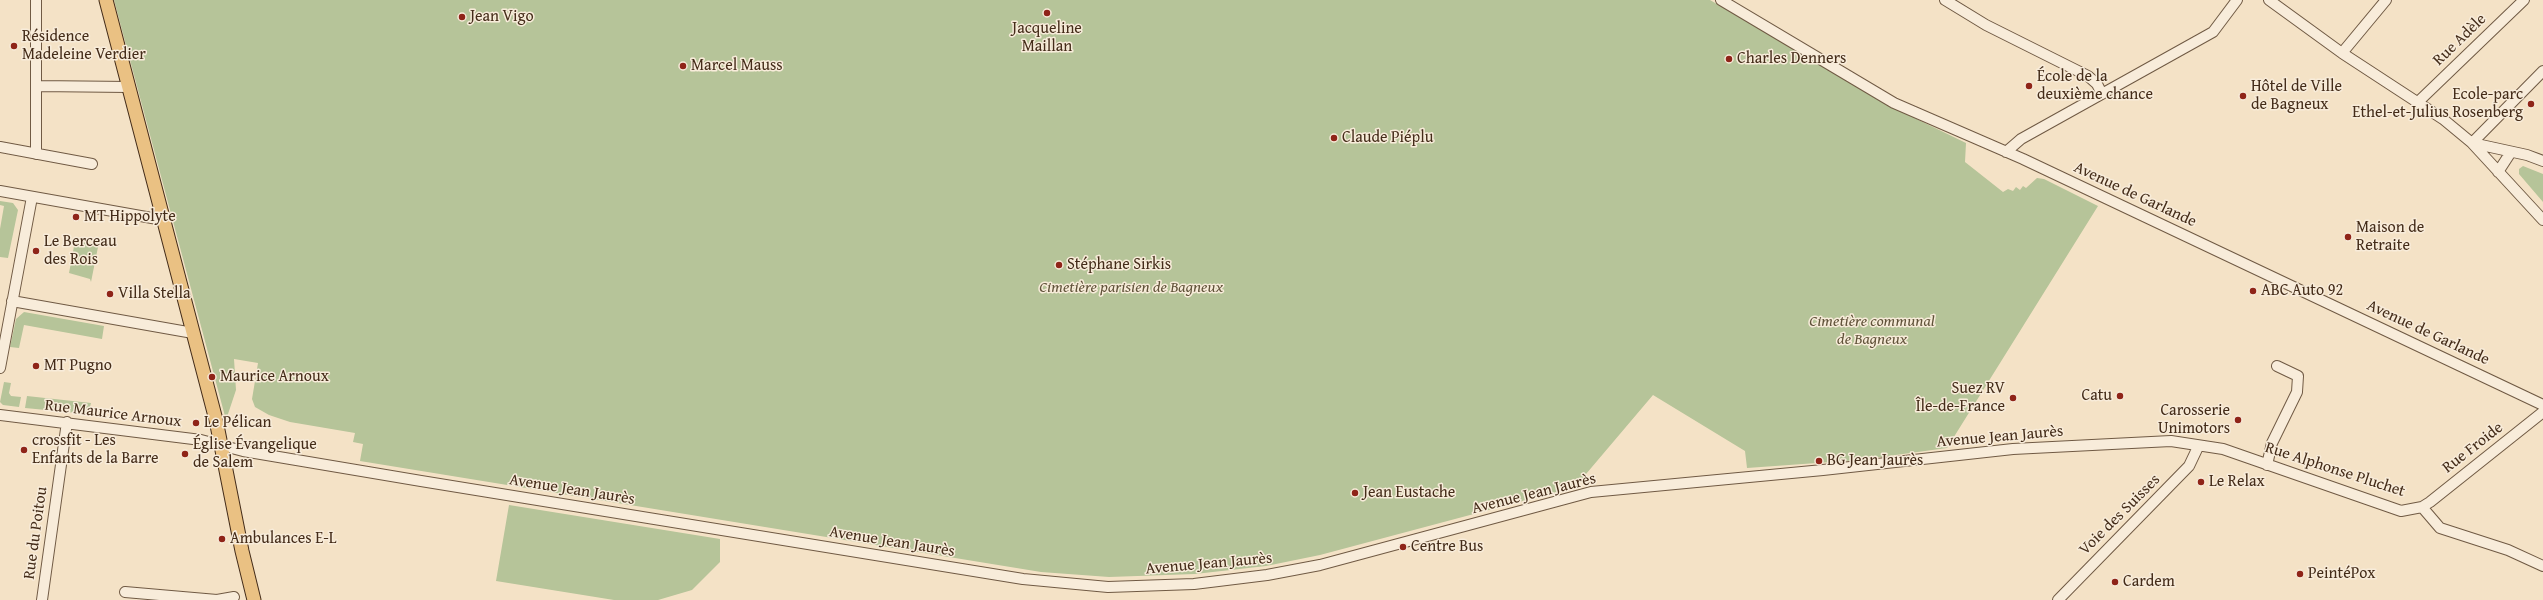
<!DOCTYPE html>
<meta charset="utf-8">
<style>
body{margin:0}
canvas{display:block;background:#f4e2c6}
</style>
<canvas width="2543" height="600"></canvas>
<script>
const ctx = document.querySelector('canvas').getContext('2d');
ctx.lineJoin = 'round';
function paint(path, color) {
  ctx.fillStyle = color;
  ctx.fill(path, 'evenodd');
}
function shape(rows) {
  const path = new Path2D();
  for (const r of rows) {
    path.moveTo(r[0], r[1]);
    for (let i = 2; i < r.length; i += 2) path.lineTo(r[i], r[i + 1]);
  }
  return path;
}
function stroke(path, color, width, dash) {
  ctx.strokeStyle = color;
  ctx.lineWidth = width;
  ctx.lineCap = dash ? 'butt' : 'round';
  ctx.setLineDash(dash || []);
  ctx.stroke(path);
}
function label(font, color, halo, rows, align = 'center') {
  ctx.font = font + ' "Gentium Book Plus",serif';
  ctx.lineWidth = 3;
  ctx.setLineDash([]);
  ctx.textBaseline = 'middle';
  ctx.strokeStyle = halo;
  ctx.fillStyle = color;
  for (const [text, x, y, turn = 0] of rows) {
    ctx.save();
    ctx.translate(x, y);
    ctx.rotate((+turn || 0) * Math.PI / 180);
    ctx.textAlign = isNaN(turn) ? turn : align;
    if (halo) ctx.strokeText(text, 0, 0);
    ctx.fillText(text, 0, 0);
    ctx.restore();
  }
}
paint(shape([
 [114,0,1710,0,1896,109,1966,143,1965,162,2003,192,2008,189,2013,191,2016,187,2020,190,2023,186,2026,188,2037,178,2044,179,2098,206,1947,448,1859,460,1747,468,1745,451,1653,395,1575,487,1320,555,1266,566,1195,574,1109,577,1041,572,360,461,363,444,353,442,355,433,290,422,269,415,255,407,252,399,258,363,234,359,236,390,226,420],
 [2523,166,2543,174,2543,202,2519,174,2519,169],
 [0,201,13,203,18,210,8,258,0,257,0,229,4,206,0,205],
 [75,241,96,244,99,242,91,282,90,279,69,273],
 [24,312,104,326,102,339,24,325,19,348,10,347,16,319],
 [4,382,11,383,9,393,11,396,21,397,19,407,3,405,0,402],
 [27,396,91,403,88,414,25,408],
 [509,505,720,539,720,562,692,590,658,600,614,600,496,581]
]), '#b6c499');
const minor = shape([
 [36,0,36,86,129,87],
 [1721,0,1894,103,2023,159,2543,405],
 [1945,0,1986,25,2088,76,2097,84,2102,94],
 [2269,0,2342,53,2443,119,2472,143,2527,155,2543,161],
 [2342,53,2386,0],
 [36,86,36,154],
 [2418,102,2524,0],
 [2472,143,2543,220],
 [2472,143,2543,71],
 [0,147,92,164],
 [2006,152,2021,139,2213,32,2237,0],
 [2498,172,2511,152],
 [0,191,163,220],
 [12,301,193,333],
 [0,368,32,197],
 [0,415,201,440,243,451,421,481,1023,579,1108,587,1194,584,1267,575,1320,565,1591,492,1823,470,2013,449,2171,441,2223,449,2401,511,2422,507,2430,502,2543,412],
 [2267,465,2272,443,2297,392,2298,376,2277,366],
 [2422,507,2440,528,2508,550,2543,566],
 [125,592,217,600,234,597],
 [42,600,67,422],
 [2058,600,2189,466,2198,447]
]);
const major = shape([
 [106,0,216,420,242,551,254,600]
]);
stroke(minor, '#705a44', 12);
stroke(major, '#442c19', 15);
stroke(minor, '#f8ecda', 10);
stroke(major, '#eac183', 13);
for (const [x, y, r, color] of [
 [1047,13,4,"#8f2418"],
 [462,17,4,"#8f2418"],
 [14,46,4,"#8f2418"],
 [1729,59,4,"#8f2418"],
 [683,66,4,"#8f2418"],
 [2029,86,4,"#8f2418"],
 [2243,96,4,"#8f2418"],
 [2531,104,4,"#8f2418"],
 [1334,138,4,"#8f2418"],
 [76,217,4,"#8f2418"],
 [2348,237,4,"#8f2418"],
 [36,251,4,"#8f2418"],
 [1059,265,4,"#8f2418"],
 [2253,291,4,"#8f2418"],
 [110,294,4,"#8f2418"],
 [36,366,4,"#8f2418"],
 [212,377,4,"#8f2418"],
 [2120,396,4,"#8f2418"],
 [2013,398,4,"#8f2418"],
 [2238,420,4,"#8f2418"],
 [196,423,4,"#8f2418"],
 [24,450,4,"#8f2418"],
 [185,454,4,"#8f2418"],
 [1819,461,4,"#8f2418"],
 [2201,482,4,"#8f2418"],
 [1355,493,4,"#8f2418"],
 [222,539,4,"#8f2418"],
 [1403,547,4,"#8f2418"],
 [2300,574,4,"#8f2418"],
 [2115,582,4,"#8f2418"]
]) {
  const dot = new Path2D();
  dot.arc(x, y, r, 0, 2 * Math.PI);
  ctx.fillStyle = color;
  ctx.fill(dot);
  stroke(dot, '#f8ecda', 1.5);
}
label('16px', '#442c19', '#f8ecda', [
 ["Jean Vigo",470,17],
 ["Jacqueline",1047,29,"center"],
 ["Maillan",1047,47,"center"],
 ["Résidence",22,37],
 ["Madeleine Verdier",22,55],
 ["Charles Denners",1737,59],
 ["Marcel Mauss",691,66],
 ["École de la",2037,77],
 ["deuxième chance",2037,95],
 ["Hôtel de Ville",2251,87],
 ["de Bagneux",2251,105],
 ["Ecole-parc",2523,95,"right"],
 ["Ethel-et-Julius Rosenberg",2523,113,"right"],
 ["Claude Piéplu",1342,138],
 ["MT Hippolyte",84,217],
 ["Maison de",2356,228],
 ["Retraite",2356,246],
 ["Le Berceau",44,242],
 ["des Rois",44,260],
 ["Stéphane Sirkis",1067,265],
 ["ABC Auto 92",2261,291],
 ["Villa Stella",118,294],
 ["MT Pugno",44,366],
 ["Maurice Arnoux",220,377],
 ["Suez RV",2005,389,"right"],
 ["Île-de-France",2005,407,"right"],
 ["Catu",2112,396,"right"],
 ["Carosserie",2230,411,"right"],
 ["Unimotors",2230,429,"right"],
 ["Le Pélican",204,423],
 ["crossfit - Les",32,441],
 ["Enfants de la Barre",32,459],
 ["Église Évangelique",193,445],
 ["de Salem",193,463],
 ["BG Jean Jaurès",1827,461],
 ["Le Relax",2209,482],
 ["Jean Eustache",1363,493],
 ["Ambulances E-L",230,539],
 ["Centre Bus",1411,547],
 ["PeintéPox",2308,574],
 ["Cardem",2123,582]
], 'left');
label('16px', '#442c19', '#f8ecda', [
 ["Rue Adèle",2460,40,-44],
 ["Avenue de Garlande",2135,195,25],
 ["Avenue de Garlande",2428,333,25],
 ["Rue Maurice Arnoux",113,414,7],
 ["Avenue Jean Jaurès",2000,437,-5],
 ["Rue Froide",2473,448,-38],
 ["Rue Alphonse Pluchet",2335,470,18],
 ["Avenue Jean Jaurès",572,490,9],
 ["Avenue Jean Jaurès",1534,494,-14],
 ["Voie des Suisses",2120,515,-45],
 ["Rue du Poitou",36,533,-82],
 ["Avenue Jean Jaurès",892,542,9],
 ["Avenue Jean Jaurès",1209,564,-5]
]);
label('italic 16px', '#605239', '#f8ecda', [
 ["Cimetière parisien de Bagneux",1131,288],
 ["Cimetière communal",1872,322],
 ["de Bagneux",1872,340]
]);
</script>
